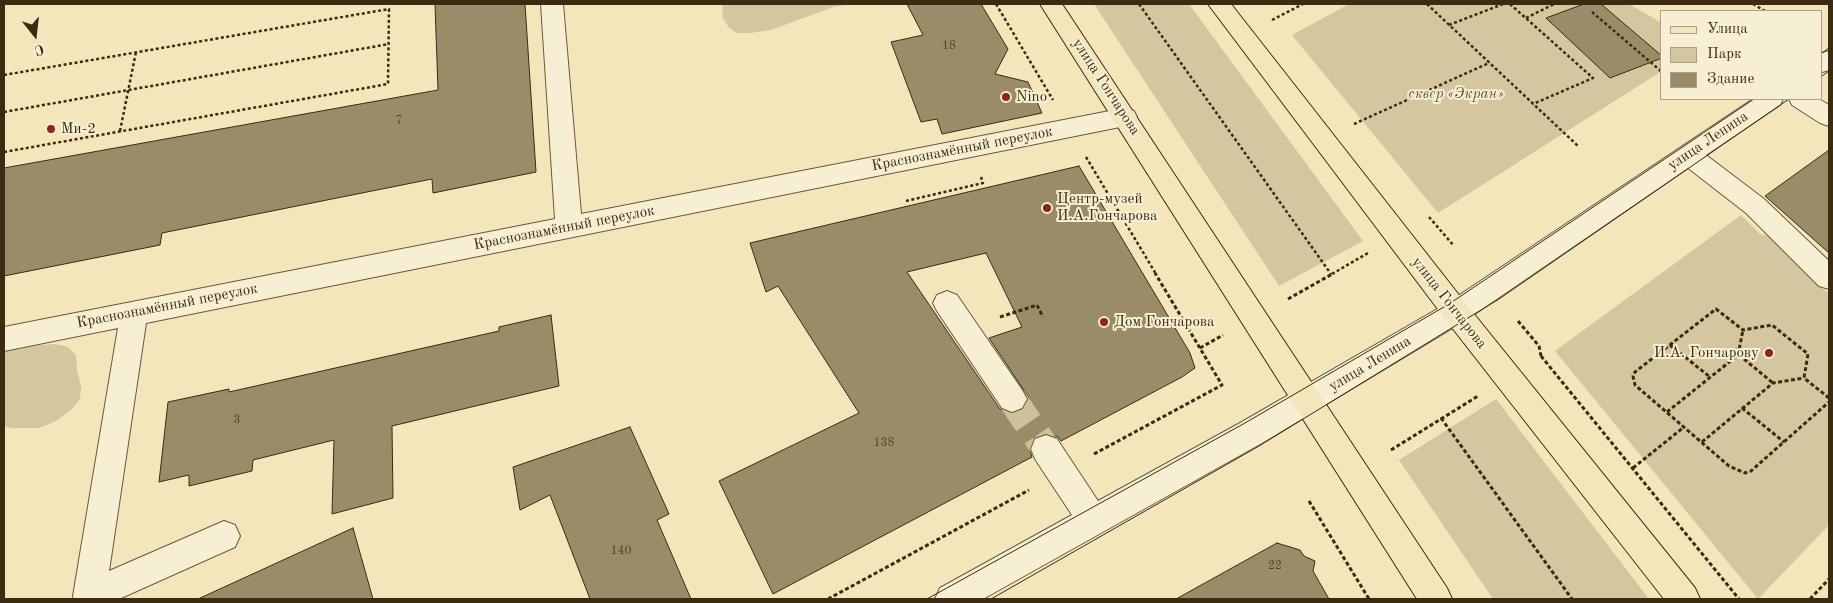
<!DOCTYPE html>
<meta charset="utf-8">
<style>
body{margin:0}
#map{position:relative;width:1833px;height:603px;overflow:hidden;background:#f3e6bb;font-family:"Old Standard TT",serif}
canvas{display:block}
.frame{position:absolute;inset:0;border:5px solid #3c2a11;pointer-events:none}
.legend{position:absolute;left:1660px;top:10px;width:162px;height:90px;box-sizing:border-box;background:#f7efd3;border:1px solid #aca085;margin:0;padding:6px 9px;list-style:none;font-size:15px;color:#3c2a11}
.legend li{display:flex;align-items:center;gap:10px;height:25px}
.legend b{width:25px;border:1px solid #aca085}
.north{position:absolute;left:10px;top:10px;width:50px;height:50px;-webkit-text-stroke:4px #f7efd3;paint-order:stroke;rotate:164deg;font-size:14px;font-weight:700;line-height:20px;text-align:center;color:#3c2a11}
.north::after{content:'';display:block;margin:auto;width:18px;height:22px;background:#3c2a11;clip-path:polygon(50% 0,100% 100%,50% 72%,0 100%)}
</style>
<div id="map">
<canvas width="1833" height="603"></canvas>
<div class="frame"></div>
<ul class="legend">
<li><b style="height:6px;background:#f3e6bb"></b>Улица</li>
<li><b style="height:14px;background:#d4c69e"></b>Парк</li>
<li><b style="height:14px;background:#9b8c69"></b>Здание</li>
</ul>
<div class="north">С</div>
</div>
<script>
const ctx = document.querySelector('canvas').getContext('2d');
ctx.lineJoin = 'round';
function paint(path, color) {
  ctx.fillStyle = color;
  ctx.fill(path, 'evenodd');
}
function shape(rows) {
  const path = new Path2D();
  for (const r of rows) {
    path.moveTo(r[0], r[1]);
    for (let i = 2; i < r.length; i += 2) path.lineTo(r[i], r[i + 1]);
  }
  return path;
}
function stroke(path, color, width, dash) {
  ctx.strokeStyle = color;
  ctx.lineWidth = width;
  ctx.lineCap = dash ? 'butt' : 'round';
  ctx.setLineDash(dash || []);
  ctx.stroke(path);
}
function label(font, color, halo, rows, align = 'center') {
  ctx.font = font + ' "Old Standard TT",serif';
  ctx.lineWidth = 4;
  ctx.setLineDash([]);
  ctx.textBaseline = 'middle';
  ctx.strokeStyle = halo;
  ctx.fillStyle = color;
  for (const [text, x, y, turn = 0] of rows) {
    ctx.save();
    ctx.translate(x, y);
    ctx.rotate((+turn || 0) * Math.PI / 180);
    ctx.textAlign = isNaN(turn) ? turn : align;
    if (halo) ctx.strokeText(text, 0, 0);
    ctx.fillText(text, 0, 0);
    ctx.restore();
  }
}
paint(shape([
 [722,4,852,4,833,7,771,30,750,33,737,33,729,28,723,18],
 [1094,4,1189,4,1363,241,1279,286],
 [1349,4,1629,4,1662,23,1662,71,1438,213,1292,35],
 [1741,215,1760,234,1770,236,1829,294,1829,525,1758,599,1555,351],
 [55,344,68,347,76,355,77,370,81,386,80,399,73,408,56,421,39,428,12,428,4,426,4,350,25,346],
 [1496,399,1649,599,1493,599,1399,460]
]), '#d4c69e');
const building = shape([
 [435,4,525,4,536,172,433,193,432,179,162,233,160,245,4,276,4,168,438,90,435,4],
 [907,4,981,4,1008,49,995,74,1028,82,1042,113,942,134,937,119,921,122,891,42,923,35,907,4],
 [1584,4,1601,4,1662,56,1662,58,1610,78,1546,18,1584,4],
 [1829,150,1829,253,1765,196,1829,150],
 [1079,166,1190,353,1195,368,1182,377,1061,441,1058,437,1047,433,1034,437,1029,448,1032,457,773,594,719,481,859,413,778,286,766,292,750,243,1079,166],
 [986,253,1022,327,989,338,1029,398,1024,409,1013,414,1000,409,907,272,986,253],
 [551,315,559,386,392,426,393,498,332,514,334,440,253,460,252,471,189,486,189,475,159,482,168,402,229,389,229,392,499,331,499,327,551,315],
 [630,427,669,514,657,520,691,599,590,599,550,495,520,510,513,467,630,427],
 [353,528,373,599,198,599,353,528],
 [1277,543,1300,550,1304,556,1315,561,1313,571,1329,599,1176,599,1277,543]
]);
paint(building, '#9b8c69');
stroke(building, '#3c2a11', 1);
stroke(shape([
 [1012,399,1046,449]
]), '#cec099', 29, [29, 15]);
const minor = shape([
 [541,4,563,4,581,214,1125,108,1134,111,1137,117,1134,123,1125,126,146,323,109,571,224,521,235,525,240,536,235,547,119,599,74,599,73,596,118,328,4,351,4,327,555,219,541,4],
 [1829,51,1829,70,1822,72,1822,53,1829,51],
 [1753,99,1783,99,1780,105,1706,155,1764,199,1829,261,1829,289,1819,286,1746,213,1688,168,1466,320,1262,443,983,599,935,599,940,588,1072,515,1035,459,1031,449,1035,439,1046,435,1057,439,1098,501,1240,423,1446,304,1753,99],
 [1789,99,1819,99,1829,105,1829,126,1820,123,1792,105,1789,99],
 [947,291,957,295,1022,390,1027,399,1022,408,1012,412,1002,408,937,311,933,303,937,295,947,291]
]);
const major = shape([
 [1040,4,1062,4,1447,588,1452,599,1417,599,1040,4],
 [1208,4,1231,4,1466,304,1695,588,1700,599,1664,599,1446,320,1208,4]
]);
stroke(minor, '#6a593c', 2);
stroke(major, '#3c2a11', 2);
stroke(shape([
 [996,4,1053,100],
 [1139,4,1331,274],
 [1427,4,1578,146],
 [1510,4,1593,78,1533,104],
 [1753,4,1765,11],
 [1592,12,1662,72],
 [1526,18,1554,4],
 [1272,20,1303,4],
 [1449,25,1503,4],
 [4,75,389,9,388,84,4,152],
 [4,112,389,44],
 [1354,124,1489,63],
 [120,131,136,52],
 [1086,157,1156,274],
 [906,201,983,183,981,177],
 [1429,217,1454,246],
 [1332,274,1368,253]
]), '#3c2a11', 2.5, [3, 2.5]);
stroke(shape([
 [1288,299,1334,273],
 [1000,317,1037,305,1043,317],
 [1518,321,1539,346,1541,356],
 [1670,345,1710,377],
 [1200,348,1223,335],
 [1739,355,1773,383],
 [1541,356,1739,599],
 [1829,398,1804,378,1808,354,1772,325,1743,330,1716,309,1635,372,1633,376,1635,385,1729,466,1745,473,1751,471,1829,402],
 [1742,408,1784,442],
 [1667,412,1738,355,1743,330],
 [1441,418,1572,599],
 [1702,442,1773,383,1804,378],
 [1391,450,1478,396],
 [1094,454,1222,385,1155,273],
 [1633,468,1684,427],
 [1309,501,1369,599],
 [828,599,1029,490],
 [1810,599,1829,579]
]), '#3c2a11', 3, [4, 2.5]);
paint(minor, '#f7efd3');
paint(major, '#f3e6bb');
stroke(shape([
 [1822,53,1829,48],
 [1822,76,1829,71],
 [927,599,1245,423,1449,304,1754,99],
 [991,599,1259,446,1499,299,1789,99]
]), '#3c2a11', 1);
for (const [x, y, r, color] of [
 [1006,97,5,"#8f2418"],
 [51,129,5,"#8f2418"],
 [1047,208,5,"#8f2418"],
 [1104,322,5,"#8f2418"],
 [1769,353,5,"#8f2418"]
]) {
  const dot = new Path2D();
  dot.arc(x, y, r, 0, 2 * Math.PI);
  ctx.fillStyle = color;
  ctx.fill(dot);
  stroke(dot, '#f7efd3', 2);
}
label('12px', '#544227', null, [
 ["18",949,46],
 ["7",399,121],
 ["3",237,420],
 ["138",884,443],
 ["140",621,551],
 ["22",1275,566]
]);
label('15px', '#3c2a11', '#f7efd3', [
 ["улица Гончарова",1106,87,57],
 ["улица Ленина",1708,141,-34],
 ["Краснознамённый переулок",962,149,-11],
 ["Краснознамённый переулок",564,228,-11],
 ["улица Гончарова",1449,303,52],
 ["Краснознамённый переулок",167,306,-11],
 ["улица Ленина",1370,364,-31]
]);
label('italic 15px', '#625134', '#f7efd3', [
 ["сквер «Экран»",1456,94]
]);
label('15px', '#3c2a11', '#f7efd3', [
 ["Nino",1016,97],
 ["Ми-2",61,129],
 ["Центр-музей",1057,199],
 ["И.А.Гончарова",1057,216],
 ["Дом Гончарова",1114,322],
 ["И.А. Гончарову",1759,353,"right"]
], 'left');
</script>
